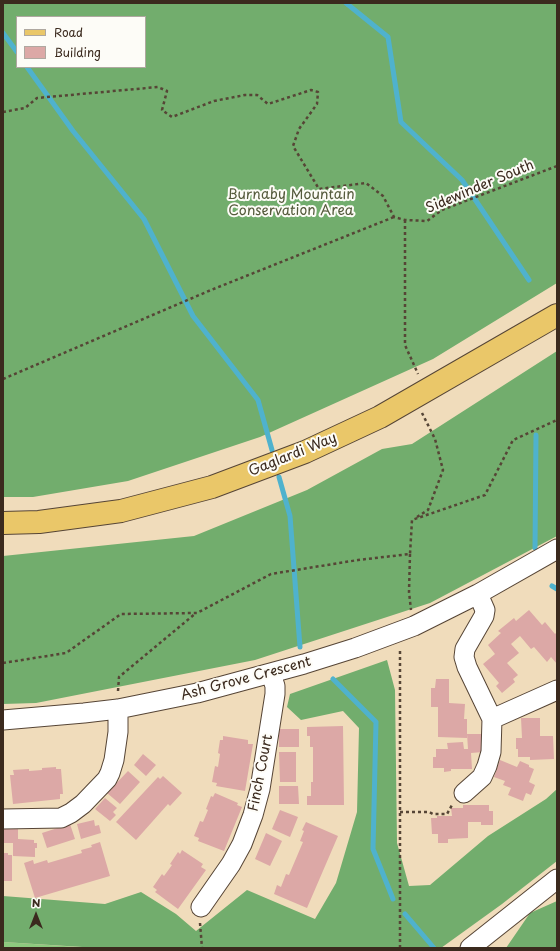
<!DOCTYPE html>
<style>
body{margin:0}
#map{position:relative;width:560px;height:951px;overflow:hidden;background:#f0dcbb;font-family:"Playpen Sans",sans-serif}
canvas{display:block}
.frame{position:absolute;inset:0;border:4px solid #3b2a1e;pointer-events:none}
.legend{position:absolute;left:16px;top:16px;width:130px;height:52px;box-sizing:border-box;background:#fdfcf7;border:1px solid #afa8a0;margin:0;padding:5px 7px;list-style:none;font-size:12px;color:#3b2a1e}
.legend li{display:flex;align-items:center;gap:8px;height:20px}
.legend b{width:20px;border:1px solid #afa8a0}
.north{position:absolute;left:16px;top:895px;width:40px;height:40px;-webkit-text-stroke:3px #fdfcf7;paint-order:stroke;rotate:0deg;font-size:11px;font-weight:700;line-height:16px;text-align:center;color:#3b2a1e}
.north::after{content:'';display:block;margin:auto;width:14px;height:18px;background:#3b2a1e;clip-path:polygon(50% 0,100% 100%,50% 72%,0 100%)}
</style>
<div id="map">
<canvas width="560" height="951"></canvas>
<div class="frame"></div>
<ul class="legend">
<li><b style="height:5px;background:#eac769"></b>Road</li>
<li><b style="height:11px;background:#dca8a6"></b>Building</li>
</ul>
<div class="north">N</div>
</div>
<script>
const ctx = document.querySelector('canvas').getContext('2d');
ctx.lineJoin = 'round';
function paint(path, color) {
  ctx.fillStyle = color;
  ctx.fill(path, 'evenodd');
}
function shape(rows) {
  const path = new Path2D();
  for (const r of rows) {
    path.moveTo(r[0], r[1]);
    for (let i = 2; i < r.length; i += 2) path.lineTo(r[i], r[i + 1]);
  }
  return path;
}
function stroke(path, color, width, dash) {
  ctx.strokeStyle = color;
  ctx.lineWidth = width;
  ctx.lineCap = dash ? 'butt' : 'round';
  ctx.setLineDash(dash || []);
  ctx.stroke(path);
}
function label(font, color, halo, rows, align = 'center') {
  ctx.font = font + ' "Playpen Sans",sans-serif';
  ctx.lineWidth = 4;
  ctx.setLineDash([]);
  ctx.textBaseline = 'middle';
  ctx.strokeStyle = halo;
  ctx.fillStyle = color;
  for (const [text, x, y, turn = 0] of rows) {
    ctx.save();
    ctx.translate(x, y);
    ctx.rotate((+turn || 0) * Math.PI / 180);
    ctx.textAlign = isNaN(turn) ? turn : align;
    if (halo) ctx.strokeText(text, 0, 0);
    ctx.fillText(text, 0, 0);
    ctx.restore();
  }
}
paint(shape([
 [3,942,79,947,98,948,3,948]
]), '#8dc97e');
paint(shape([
 [3,3,557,3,557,283,433,359,260,437,128,481,33,497,3,497],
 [17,17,145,17,145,67,17,67],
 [557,351,557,536,430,603,255,660,36,703,3,704,3,556,194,536,307,490,382,449,412,444],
 [387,660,395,690,397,843,409,886,430,885,488,836,546,799,557,789,557,861,502,904,441,948,98,948,3,942,3,896,105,904,141,892,176,914,196,931,247,890,315,919,336,883,357,812,359,728,343,711,301,720,287,707,290,694],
 [557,901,557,948,506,948,530,913]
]), '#72ad6d');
stroke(shape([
 [346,3,388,37,401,122,462,180,529,280],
 [3,33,17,52],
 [27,67,73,131,144,219,193,316,258,400,272,450],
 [279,477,290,516,300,647],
 [535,548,536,435],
 [552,586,557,589],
 [333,679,376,722,373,849,393,899],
 [405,914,434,948]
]), '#4fb2cd', 5);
paint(shape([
 [529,610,542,625,545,622,555,634,557,632,557,664,551,657,547,662,534,647,531,649,520,636,511,644,519,653,507,663,518,675,513,679,515,682,502,693,496,686,499,683,483,664,495,654,488,645,501,633,498,631,514,618,516,621],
 [436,679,449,679,449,703,465,704,464,719,467,719,467,738,438,737,438,707,431,707,431,688,435,688],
 [521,718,540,718,540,736,553,736,554,759,530,760,530,757,518,757,518,749,516,749,516,738,522,738],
 [343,726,344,805,307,805,307,796,311,796,311,782,313,782,313,747,310,747,310,736,307,736,307,727],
 [279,729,299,729,299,747,279,747],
 [467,734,483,734,483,752,471,753,472,769,451,769,451,771,444,772,444,768,433,768,433,757,436,757,436,749,448,749,447,743,463,742,464,749,468,749],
 [223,736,248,740,248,744,253,744,245,791,216,786,217,783,212,782,215,766,218,767,220,754,218,753,220,740,223,740],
 [279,752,296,752,296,782,280,782],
 [143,754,156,765,146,776,134,765],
 [500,760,517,767,520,761,529,765,529,767,534,769,529,782,535,785,531,795,526,793,523,801,508,795,511,788,503,785,505,781,494,777],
 [56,767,56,769,61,769,63,794,60,794,60,799,13,804,10,775,14,775,13,770,29,769,29,771,42,770,42,768],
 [128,771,140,782,120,804,107,793],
 [163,776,182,793,170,806,168,804,136,840,116,822,158,777,160,779],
 [279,786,298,786,299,804,279,804],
 [215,793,238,803,237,805,242,807,224,851,198,841,199,838,194,836,200,821,203,822,208,810,206,809,211,796,213,797],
 [105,798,117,808,113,812,116,815,110,821,95,809],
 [463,805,489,805,489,811,493,811,493,825,481,825,481,822,468,822,468,838,448,839,448,843,438,843,438,834,432,834,431,818,437,818,437,816,452,816,451,808,463,808],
 [280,810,298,817,290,837,272,829],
 [94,820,95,826,99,825,101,833,81,839,77,824],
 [306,822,338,836,307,908,274,894,277,885,281,887,286,874,289,875,303,842,300,841,304,831,302,830],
 [70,824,75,839,47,848,42,833],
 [3,828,18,828,18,839,34,840,34,843,37,843,37,848,35,848,35,857,13,856,13,843,3,843],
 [266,833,282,841,270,866,255,859],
 [100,842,110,876,35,898,24,863,33,860,34,864,47,860,48,863,82,853,81,850,92,847,91,845],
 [182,850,203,864,201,867,206,870,178,909,155,892,157,890,153,887,162,874,164,876,172,865,170,864,178,852,180,854],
 [3,853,8,853,8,855,12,855,12,881,3,881]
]), '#dca8a6');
const minor = shape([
 [492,719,557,690],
 [3,720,84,713,118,709,197,693,304,664,355,648,414,626,478,594,557,549],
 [464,793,482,777,487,766,491,752,492,719,467,667,464,657,465,649,484,616,485,610,478,594],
 [3,819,61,818,71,813,83,804,107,779,110,773,114,760,118,732,118,709],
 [201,907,231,864,242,844,253,815,260,789,275,694,275,686,271,674],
 [470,948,557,879]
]);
const major = shape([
 [3,523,39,522,121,511,212,487,305,452,380,417,557,315]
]);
stroke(minor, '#564536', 21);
stroke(major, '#564536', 24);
stroke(shape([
 [3,112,25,108,37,98,158,87,167,91,162,110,172,117,214,101,245,95,257,95,268,104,311,90,318,92,317,104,299,129,293,146,319,189,366,183,383,196,394,217,405,220,427,221,442,210,557,166],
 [405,220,405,345,418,374],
 [3,379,211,290,394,217],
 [417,517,428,510,443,470,435,439,422,413],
 [410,554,409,592,411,610],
 [3,663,66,653,121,614,197,613,271,574,358,560,410,554,412,520,485,495,513,440,557,420],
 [118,691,119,677,196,613],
 [400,812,429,812,433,814,447,814,452,805],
 [200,923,202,948],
 [400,948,400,649]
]), '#564536', 2.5, [3, 3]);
stroke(minor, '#fff', 19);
stroke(major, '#eac769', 22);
label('14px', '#3b2a1e', '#fdfcf7', [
 ["Sidewinder South",480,187,-23],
 ["Gaglardi Way",293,455,-22],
 ["Ash Grove Crescent",246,679,-15],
 ["Finch Court",261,773,-79]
]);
label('14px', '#545a3b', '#fdfcf7', [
 ["Burnaby Mountain",291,195],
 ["Conservation Area",291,211]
]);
</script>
